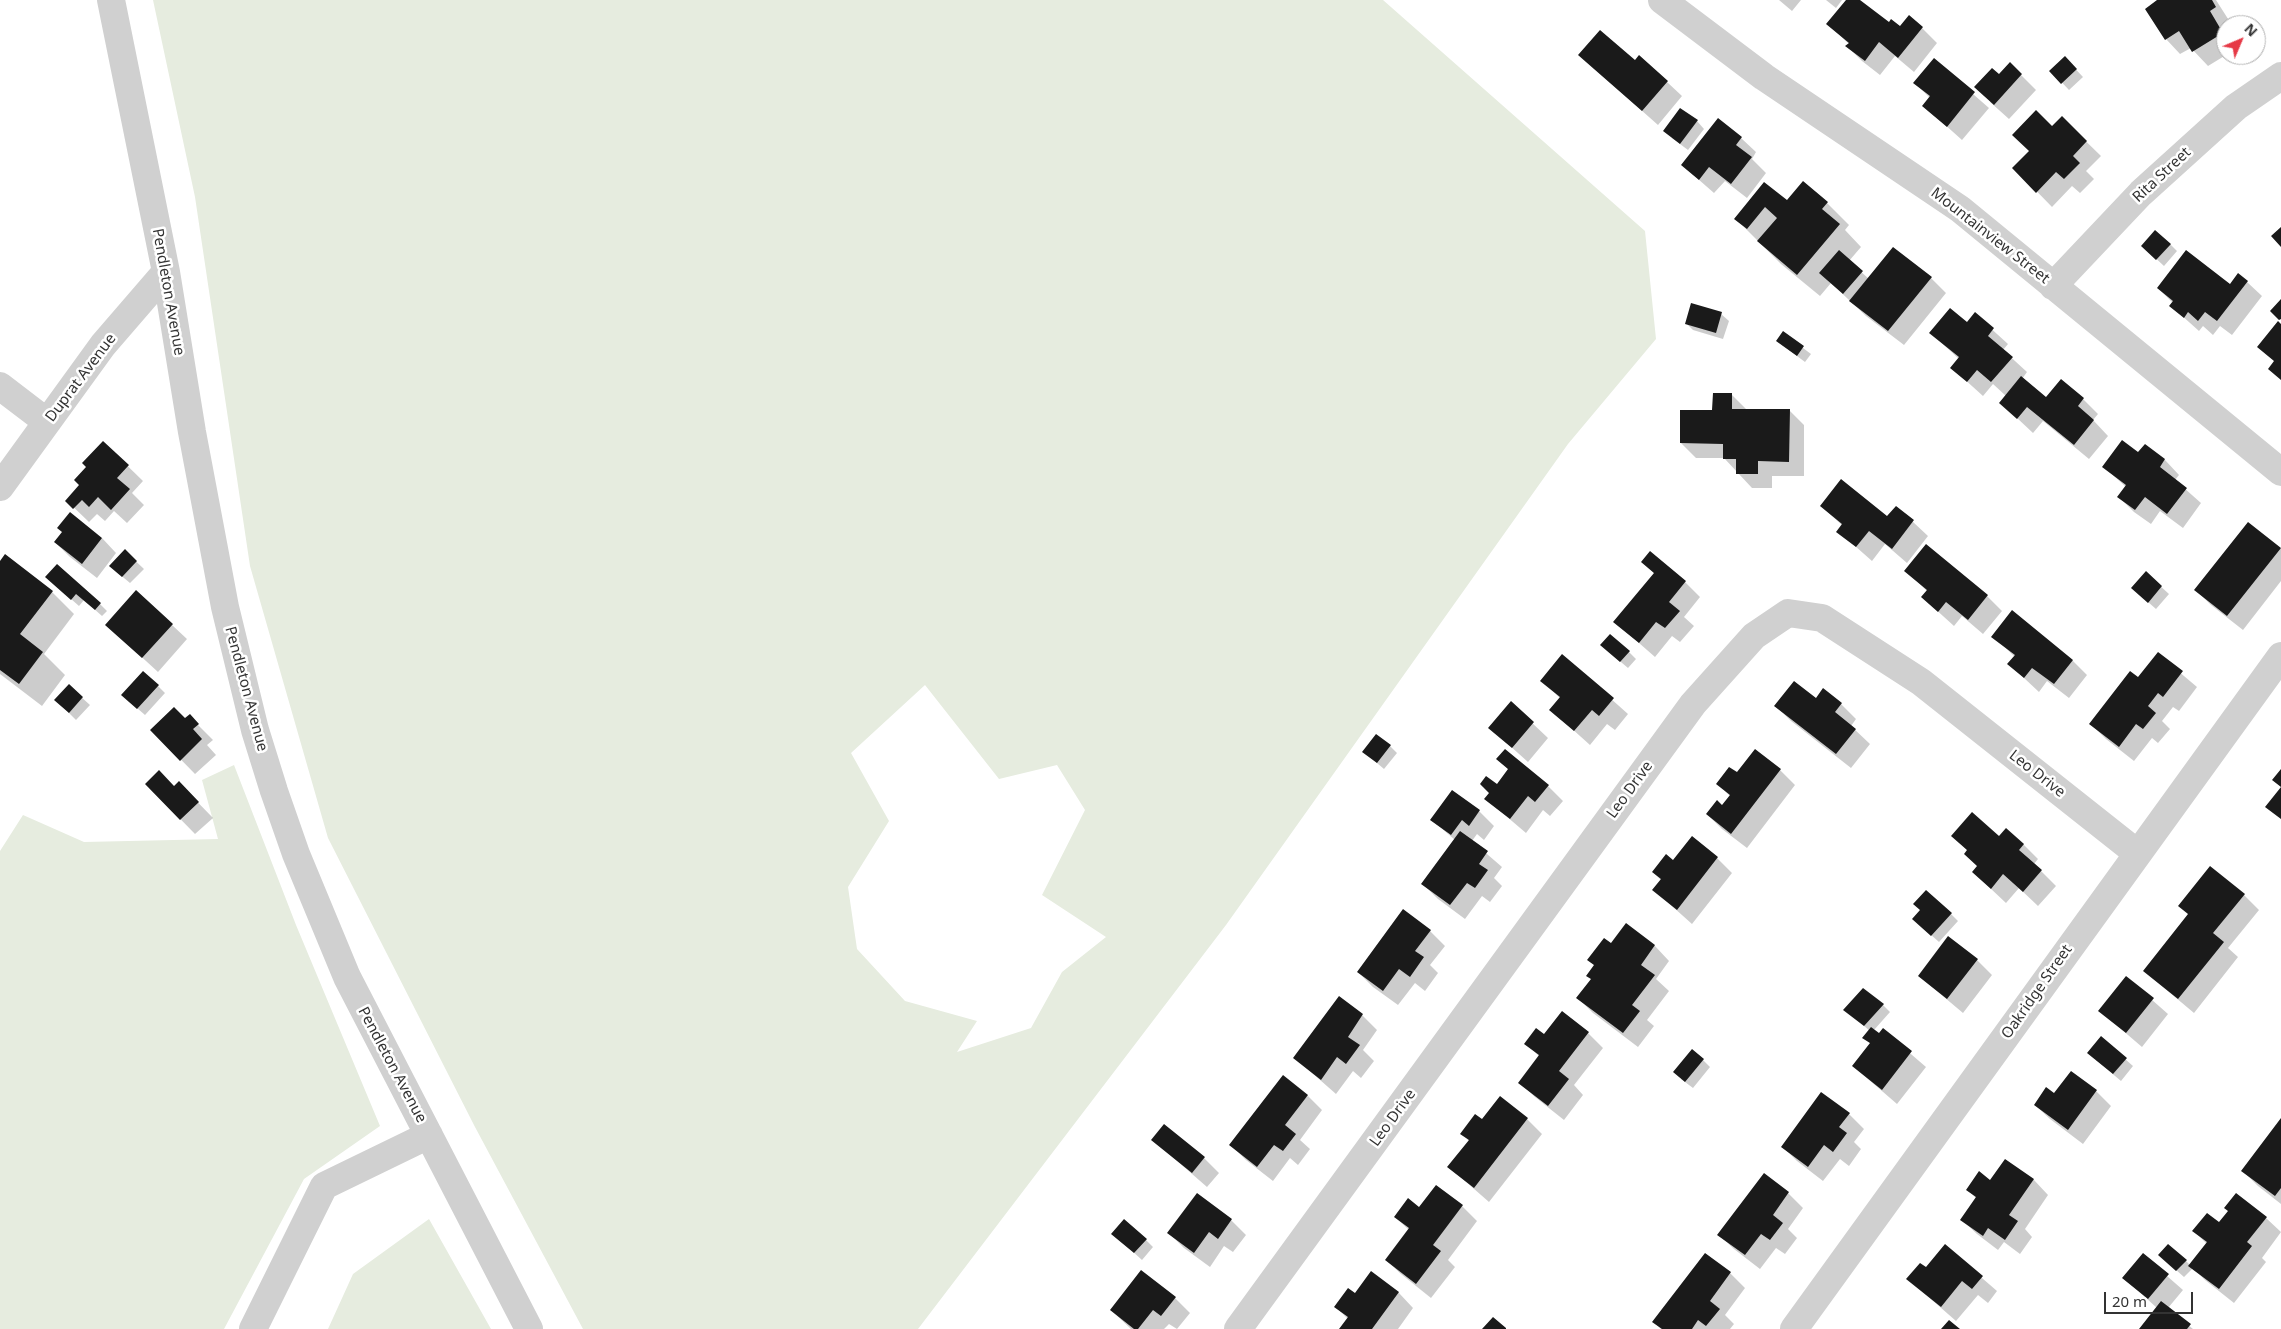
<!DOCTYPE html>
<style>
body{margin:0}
#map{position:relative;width:2281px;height:1329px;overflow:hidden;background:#fff;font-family:"Noto Sans",sans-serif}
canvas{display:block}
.north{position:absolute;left:2216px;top:15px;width:50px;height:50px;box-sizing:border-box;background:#fff;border:1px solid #adadad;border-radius:50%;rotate:45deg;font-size:14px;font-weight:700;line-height:20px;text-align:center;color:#333}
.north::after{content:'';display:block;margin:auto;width:18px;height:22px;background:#e63946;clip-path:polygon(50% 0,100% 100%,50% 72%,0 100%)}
.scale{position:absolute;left:2104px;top:1292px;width:89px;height:22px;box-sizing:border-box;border:2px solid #333;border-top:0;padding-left:6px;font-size:15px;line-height:18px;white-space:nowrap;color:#333;-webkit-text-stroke:4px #fff;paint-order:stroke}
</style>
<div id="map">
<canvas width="2281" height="1329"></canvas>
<div class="north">N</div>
<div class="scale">20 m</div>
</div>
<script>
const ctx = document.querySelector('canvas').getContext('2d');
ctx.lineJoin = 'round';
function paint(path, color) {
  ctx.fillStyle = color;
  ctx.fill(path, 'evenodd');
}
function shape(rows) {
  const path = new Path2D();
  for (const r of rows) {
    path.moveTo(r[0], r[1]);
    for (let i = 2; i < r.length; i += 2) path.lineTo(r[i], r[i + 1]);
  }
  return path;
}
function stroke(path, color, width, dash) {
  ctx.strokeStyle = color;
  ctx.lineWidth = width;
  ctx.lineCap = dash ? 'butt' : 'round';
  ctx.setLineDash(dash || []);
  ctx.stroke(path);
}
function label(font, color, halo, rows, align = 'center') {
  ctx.font = font + ' "Noto Sans",sans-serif';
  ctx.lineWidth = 5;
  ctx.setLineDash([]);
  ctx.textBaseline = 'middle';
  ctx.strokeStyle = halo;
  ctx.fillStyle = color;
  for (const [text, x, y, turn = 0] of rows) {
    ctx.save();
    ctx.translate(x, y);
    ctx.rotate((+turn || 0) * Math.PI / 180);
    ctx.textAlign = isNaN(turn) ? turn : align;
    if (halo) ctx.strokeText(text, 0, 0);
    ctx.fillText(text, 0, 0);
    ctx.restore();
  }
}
paint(shape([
 [153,0,1383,0,1645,231,1656,339,1568,444,1226,925,918,1329,583,1329,475,1127,328,838,250,566,195,197],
 [925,685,999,779,1057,765,1085,810,1042,895,1106,937,1062,972,1031,1028,957,1052,977,1021,905,1001,857,949,848,887,889,821,851,753],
 [234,765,296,925,380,1126,304,1179,224,1329,0,1329,0,851,23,815,84,842,218,839,202,780],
 [429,1219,491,1329,328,1329,353,1274]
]), '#e6ecdf');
paint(shape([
 [1779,0,1801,0,1792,11],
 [1826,0,1842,0,1836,8],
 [1847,0,1858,0,1889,24,1900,27,1922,28,1937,43,1914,72,1895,56,1880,75,1862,61,1847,46,1849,44,1828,24],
 [2157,0,2216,0,2230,22,2224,27,2226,30,2226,55,2208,66,2191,48,2180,54,2166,39,2159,2],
 [1579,55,1635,62,1667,82,1682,96,1658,125],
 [2065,58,2083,77,2069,90,2051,71],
 [1934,60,1989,108,1962,140,1924,106,1930,98,1915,83],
 [2010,64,2036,90,2009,119,1990,102,1999,76],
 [2062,118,2101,156,2086,171,2094,179,2080,193,2072,186,2052,207,2014,168],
 [1697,121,1704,129,1688,150,1672,138],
 [1741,138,1756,152,1752,159,1766,173,1747,198,1725,181,1714,193,1682,165],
 [1765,184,1787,202,1827,203,1849,225,1845,230,1861,247,1849,261,1869,279,1931,278,1946,293,1904,345,1866,316,1831,283,1820,296,1781,264,1735,218],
 [2170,244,2177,251,2164,266,2150,253],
 [2247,282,2262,296,2232,335,2220,326,2213,335,2203,326,2199,331,2171,306,2173,303,2158,288,2230,285],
 [1721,314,1729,321,1723,339,1693,330,1686,323],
 [1975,314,2008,344,2003,350,2027,372,2022,379,2046,399,2083,399,2098,414,2093,420,2108,436,2089,459,2043,421,2033,433,2001,403,2006,396,1993,384,1983,396,1952,368,1959,359,1931,333,1967,323],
 [1783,333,1811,354,1805,362,1777,341],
 [1731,394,1747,410,1789,410,1804,425,1804,476,1772,476,1772,488,1752,488,1724,458,1696,458,1681,443],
 [103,442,143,481,132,493,144,505,127,523,114,511,105,521,97,514,89,522,67,501,81,486,88,467],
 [2145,446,2165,460,2179,475,2175,480,2201,503,2183,528,2160,511,2151,524,2134,512,2119,497,2126,487,2104,467,2139,454],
 [1821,506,1887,518,1897,507,1928,536,1907,563,1885,544,1872,561,1838,531,1843,526],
 [2248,523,2281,549,2281,581,2243,630,2211,605,2196,590],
 [102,538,116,553,97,578,70,557,55,542],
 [1926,546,1987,596,2002,611,1983,634,1962,616,1954,626,1922,597,1927,591,1906,571],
 [125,551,144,569,130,583,118,573],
 [1642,562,1685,582,1700,597,1684,617,1694,626,1680,642,1672,636,1655,657,1615,622,1655,574],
 [0,563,52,592,74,614,44,654,65,675,42,706,0,674],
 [2146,573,2169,594,2156,609,2140,595],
 [54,584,100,604,107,611,102,616,84,600,79,606],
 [2012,612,2073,661,2087,675,2069,698,2047,681,2039,692,2009,664,2015,657,1993,636],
 [172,625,187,639,158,672,122,639],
 [1609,652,1629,652,1636,659,1628,668],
 [2158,654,2197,687,2179,711,2173,707,2162,721,2170,729,2158,743,2152,738,2134,761,2106,739,2091,724,2139,679],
 [1563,656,1628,714,1615,730,1607,724,1590,745,1551,710,1561,699,1542,681],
 [69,686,90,705,76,720,56,700],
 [158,686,165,693,145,715,130,702],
 [1816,700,1841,704,1856,719,1851,726,1870,744,1851,768,1791,721,1776,706],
 [1511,703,1548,738,1528,762,1490,728],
 [189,716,213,740,207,745,216,755,195,774,152,730,185,720],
 [1390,746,1397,753,1384,769,1364,752],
 [1498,759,1548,786,1563,801,1550,816,1543,810,1526,833,1486,799,1509,770],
 [1780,770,1795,785,1747,848,1722,829,1707,814,1722,806,1730,796,1718,784,1738,774],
 [179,783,213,818,195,834,146,784,175,787],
 [1479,811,1494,826,1484,840,1477,834,1472,841,1502,867,1494,878,1502,886,1490,902,1482,896,1465,919,1438,899,1423,884,1455,840,1432,820],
 [1953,836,1999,838,2023,844,2038,859,2034,864,2056,886,2038,906,2019,888,2006,903,1973,872,1978,867,1968,851],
 [1717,858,1732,873,1692,924,1654,890,1662,881,1653,872,1673,862],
 [2244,895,2259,910,2228,948,2238,957,2194,1013,2144,971],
 [1951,914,1958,921,1939,942,1921,926],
 [1627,925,1655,946,1669,961,1656,979,1669,991,1647,1020,1654,1026,1638,1047,1593,1013,1578,998,1592,980,1595,966],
 [1430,931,1445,946,1430,965,1438,973,1425,991,1415,983,1398,1005,1373,987,1358,972],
 [1949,938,1977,960,1992,975,1963,1013,1919,976],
 [2126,977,2168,1014,2142,1047,2100,1011],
 [1883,1005,1890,1012,1874,1030,1879,1034,1883,1030,1926,1067,1897,1104,1853,1066,1871,1044,1864,1038,1870,1031,1845,1010],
 [1362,1015,1377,1030,1363,1050,1374,1061,1361,1078,1353,1071,1336,1094,1295,1058],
 [1588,1033,1603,1048,1574,1085,1583,1095,1564,1120,1535,1097,1520,1083,1540,1057,1526,1044,1544,1036],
 [2101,1038,2133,1066,2121,1081,2096,1060],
 [1703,1060,1710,1067,1693,1088,1681,1079],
 [2071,1072,2096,1091,2111,1106,2083,1144,2050,1119,2035,1105,2054,1095],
 [1308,1096,1322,1110,1300,1140,1310,1149,1298,1165,1290,1158,1273,1181,1246,1160,1231,1145],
 [1500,1098,1527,1119,1542,1134,1489,1202,1449,1167,1469,1141,1462,1133,1482,1121],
 [1849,1114,1864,1129,1854,1142,1861,1149,1849,1166,1840,1159,1823,1181,1797,1161,1782,1146],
 [2281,1120,2281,1204,2258,1186,2243,1171],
 [1153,1140,1204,1158,1219,1173,1207,1187],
 [2006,1160,2034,1180,2048,1195,2025,1229,2032,1237,2020,1254,2004,1242,1998,1250,1977,1234,1962,1220,1977,1199,1968,1190,1991,1182],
 [1764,1175,1788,1193,1803,1208,1788,1229,1797,1238,1785,1254,1776,1248,1760,1269,1734,1249,1719,1235],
 [1436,1186,1462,1206,1477,1221,1448,1260,1455,1267,1431,1298,1401,1274,1386,1260,1409,1230,1395,1217,1419,1209],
 [2266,1218,2281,1232,2262,1258,2266,1262,2234,1303,2205,1280,2193,1268,2184,1277,2167,1262,2186,1261,2190,1265,2207,1244,2194,1231,2219,1224],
 [1231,1220,1246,1235,1233,1252,1224,1246,1210,1267,1184,1248,1169,1233],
 [1120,1240,1146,1240,1153,1247,1142,1260],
 [1945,1246,1997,1291,1988,1303,1978,1295,1956,1321,1908,1279,1926,1269],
 [1706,1254,1730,1273,1745,1288,1725,1315,1734,1324,1730,1329,1661,1329,1654,1322],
 [2143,1255,2183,1290,2168,1308,2193,1329,2141,1329,2157,1308,2124,1278],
 [1371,1273,1399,1293,1413,1308,1398,1329,1341,1329,1348,1319,1335,1306,1355,1295],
 [1175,1298,1190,1313,1177,1329,1169,1324,1164,1329,1131,1329,1111,1310]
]), '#0003');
paint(shape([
 [1846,0,1860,0,1889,22,1891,19,1900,26,1909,15,1923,27,1898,58,1879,42,1865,61,1845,46,1849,43,1826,24],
 [2157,0,2212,0,2216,7,2210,11,2223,33,2192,52,2179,31,2165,40,2145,9],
 [1600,30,1635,60,1639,55,1668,81,1642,111,1578,55],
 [2065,56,2077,69,2061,84,2049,71],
 [1934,58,1975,92,1947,127,1922,106,1930,96,1913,83],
 [2010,62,2022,74,1994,105,1974,87,1992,68,1999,74],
 [1680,108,1698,120,1680,144,1663,131],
 [2036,110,2052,126,2062,116,2087,141,2073,156,2080,163,2064,179,2056,172,2036,193,2012,168,2029,151,2012,135],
 [1718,118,1742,137,1736,145,1752,157,1731,184,1709,167,1699,180,1681,165],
 [1803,181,1828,202,1822,209,1840,224,1797,275,1757,241,1777,218,1765,207,1747,229,1734,219,1764,182,1787,200],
 [2281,227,2281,247,2271,236],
 [2155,230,2171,244,2156,260,2141,246],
 [1893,247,1932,277,1888,331,1849,301],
 [1839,250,1863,271,1843,294,1819,273],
 [2186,250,2230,284,2238,273,2248,281,2217,321,2205,312,2198,321,2188,312,2184,318,2169,306,2173,301,2157,288],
 [2281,299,2281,319,2279,320,2270,311],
 [1691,303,1722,312,1716,333,1685,324],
 [1950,308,1967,322,1975,312,1994,328,1988,336,2013,357,1991,382,1977,370,1967,382,1950,368,1959,357,1929,333],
 [2278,321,2281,324,2281,380,2268,369,2274,361,2257,347],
 [1783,331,1804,346,1797,356,1776,341],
 [2021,376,2046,397,2061,379,2084,398,2078,406,2094,420,2074,445,2027,407,2017,419,1999,403],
 [1713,393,1732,393,1732,409,1790,409,1789,462,1758,461,1758,474,1736,474,1736,459,1723,459,1723,444,1680,443,1680,410,1712,410],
 [2122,440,2138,452,2145,444,2165,459,2160,467,2187,488,2167,514,2145,497,2135,510,2117,497,2126,485,2102,467],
 [103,441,129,465,117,478,130,489,111,510,98,497,89,507,82,500,73,509,65,501,79,485,74,480,86,467,82,463],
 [1841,479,1887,516,1896,506,1914,520,1892,549,1869,531,1856,547,1836,532,1842,524,1820,506],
 [70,512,102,538,82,564,54,542,62,532,57,528],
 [2248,522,2281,548,2227,616,2194,590],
 [1926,544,1988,595,1968,620,1946,602,1938,612,1921,597,1927,590,1904,571],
 [125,549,137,561,122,577,109,566],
 [1650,551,1686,581,1669,602,1680,611,1665,628,1656,622,1639,643,1613,622,1654,573,1641,562],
 [5,554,53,591,20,634,43,652,19,684,0,670,0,561],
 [57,564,101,603,95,610,76,594,71,600,45,577],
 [2146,571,2162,586,2148,603,2131,588],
 [136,590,173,624,142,658,105,625],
 [2012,610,2073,660,2054,684,2032,668,2024,678,2007,664,2015,655,1991,637],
 [1610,634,1630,651,1620,662,1600,645],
 [2158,652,2183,671,2163,697,2158,693,2148,706,2156,713,2143,729,2136,724,2119,747,2089,724,2130,671,2138,677],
 [1562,654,1614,698,1599,716,1592,710,1574,731,1549,710,1560,697,1540,681],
 [143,671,159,685,137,709,121,695],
 [1794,681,1816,698,1823,688,1842,703,1835,712,1856,729,1836,754,1774,706],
 [69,684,83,697,69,713,54,700],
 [1511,701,1534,722,1512,748,1488,728],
 [174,707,185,718,190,714,199,724,193,729,202,739,180,761,150,730],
 [1376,734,1391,745,1377,763,1362,752],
 [1505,749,1549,785,1535,802,1528,796,1510,819,1484,799,1489,793,1480,784,1486,776,1497,784,1508,769,1496,759],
 [1755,749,1781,769,1731,834,1706,814,1717,800,1722,805,1730,795,1716,784,1729,767,1737,772],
 [2281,769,2281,819,2265,807,2281,787,2272,780],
 [159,770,174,786,179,781,199,802,180,820,145,784],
 [1452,790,1480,810,1469,826,1462,820,1451,835,1430,820],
 [1972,812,1999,836,2006,828,2024,844,2019,850,2042,870,2023,892,2003,874,1991,889,1972,872,1977,866,1964,854,1967,850,1951,836],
 [1460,831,1488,851,1479,864,1488,870,1475,888,1467,883,1450,905,1421,884],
 [1692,836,1718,857,1677,910,1652,890,1661,879,1652,872,1666,854,1673,860],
 [2210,866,2245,894,2213,933,2224,942,2178,999,2143,971,2188,914,2178,906],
 [1926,890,1952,913,1931,936,1912,919,1920,910,1913,904],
 [1403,909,1431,930,1415,951,1424,957,1410,977,1399,969,1383,991,1357,972],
 [1626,923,1655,945,1641,965,1655,975,1632,1005,1640,1011,1623,1033,1576,998,1591,979,1586,976,1594,965,1587,960,1604,938,1611,943],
 [1948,936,1978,959,1947,999,1918,976],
 [2126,976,2154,998,2126,1033,2098,1011],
 [1863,988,1884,1004,1864,1026,1843,1010],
 [1339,996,1363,1014,1348,1037,1360,1045,1346,1064,1337,1057,1321,1080,1293,1058],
 [1562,1011,1589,1032,1559,1071,1569,1079,1548,1106,1518,1083,1539,1055,1524,1044,1536,1028,1544,1034],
 [1871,1027,1879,1033,1883,1028,1912,1051,1882,1090,1852,1066,1870,1043,1862,1038],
 [2101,1036,2127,1058,2113,1074,2087,1053],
 [1692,1049,1704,1059,1685,1082,1673,1072],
 [2071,1071,2097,1090,2068,1130,2034,1105,2046,1087,2054,1093],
 [1283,1075,1308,1095,1285,1125,1296,1134,1283,1151,1274,1145,1257,1167,1229,1145],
 [1821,1092,1850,1113,1839,1127,1847,1133,1833,1152,1824,1145,1808,1167,1781,1147],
 [1500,1096,1528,1118,1474,1188,1447,1167,1469,1140,1460,1134,1475,1114,1482,1119],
 [2281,1118,2281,1188,2275,1196,2241,1171],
 [1164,1124,1205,1157,1192,1173,1151,1140],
 [2005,1159,2034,1179,2009,1215,2018,1221,2005,1240,1988,1228,1983,1236,1960,1220,1976,1197,1966,1190,1979,1171,1990,1180],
 [1764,1173,1789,1192,1773,1215,1783,1223,1770,1240,1761,1234,1745,1255,1717,1235],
 [1436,1185,1463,1205,1433,1245,1441,1251,1416,1284,1385,1260,1409,1228,1394,1217,1408,1198,1419,1207],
 [1197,1193,1232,1219,1218,1239,1209,1232,1194,1253,1167,1233],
 [2236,1193,2267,1217,2247,1242,2252,1246,2219,1289,2188,1266,2207,1242,2192,1231,2207,1213,2219,1222,2228,1211,2224,1208],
 [1124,1219,1147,1239,1134,1253,1111,1234],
 [1945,1244,1983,1276,1972,1289,1962,1281,1941,1307,1906,1279,1920,1263,1926,1267],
 [2168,1244,2187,1260,2176,1271,2158,1255],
 [1705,1253,1731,1272,1710,1301,1720,1309,1706,1326,1698,1320,1692,1329,1662,1329,1652,1322],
 [2143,1253,2169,1274,2148,1299,2122,1278],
 [1141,1270,1176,1297,1161,1316,1153,1310,1138,1329,1134,1329,1110,1310],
 [1371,1271,1399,1292,1372,1329,1339,1329,1348,1317,1334,1307,1348,1288,1355,1293],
 [2161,1301,2191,1324,2187,1329,2139,1329],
 [1493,1317,1506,1328,1506,1329,1482,1329],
 [1949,1320,1960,1329,1941,1329]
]), '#1a1a1a');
stroke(shape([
 [111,0,166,272,192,432,225,607,255,730,274,791,296,854,347,977,529,1329],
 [1662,0,1764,77,1960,209,2281,472],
 [2053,286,2141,193,2236,107,2281,76],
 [0,386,47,422],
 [0,487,103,345,166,272],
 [253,1329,324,1186,429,1135],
 [1238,1329,1693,704,1754,636,1788,613,1822,618,1921,682,2137,853],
 [1794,1329,2281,656]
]), '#d0d0d0', 28);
label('15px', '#333', '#fff', [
 ["Rita Street",2162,175,-43],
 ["Mountainview Street",1990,236,38],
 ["Pendleton Avenue",168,292,80],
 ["Duprat Avenue",81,378,-53],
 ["Pendleton Avenue",246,689,75],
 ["Leo Drive",2037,774,38],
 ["Leo Drive",1630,790,-54],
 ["Oakridge Street",2037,992,-55],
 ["Pendleton Avenue",392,1065,62],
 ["Leo Drive",1393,1118,-54]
]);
</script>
